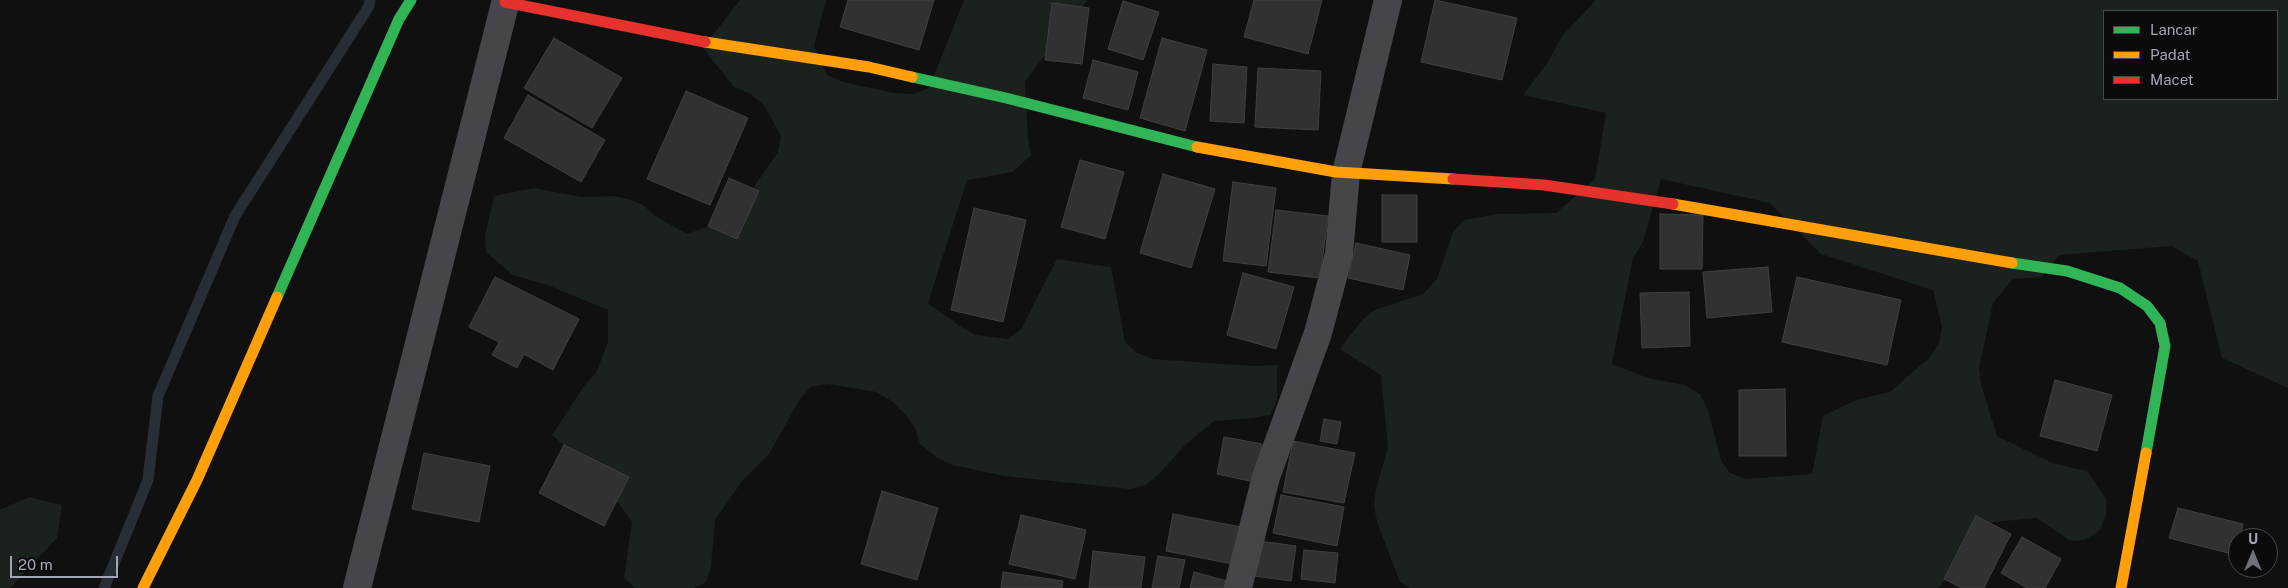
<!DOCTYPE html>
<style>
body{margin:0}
#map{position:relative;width:2288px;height:588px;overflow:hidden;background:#101011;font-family:"Public Sans",sans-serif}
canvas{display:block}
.legend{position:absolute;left:2103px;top:10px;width:175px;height:90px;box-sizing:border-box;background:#0b0b0c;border:1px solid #47494e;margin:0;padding:6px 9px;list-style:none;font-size:15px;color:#a2a5b2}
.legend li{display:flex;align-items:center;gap:10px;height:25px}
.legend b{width:25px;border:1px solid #47494e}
.north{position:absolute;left:2228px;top:528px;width:50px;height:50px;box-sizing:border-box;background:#0b0b0c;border:1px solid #47494e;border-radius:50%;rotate:0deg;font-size:14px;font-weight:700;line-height:20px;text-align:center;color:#a2a5b2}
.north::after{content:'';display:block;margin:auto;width:18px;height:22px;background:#6f717a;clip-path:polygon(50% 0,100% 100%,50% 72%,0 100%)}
.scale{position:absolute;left:10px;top:556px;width:108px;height:22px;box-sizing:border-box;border:2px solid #a2a5b2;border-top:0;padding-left:6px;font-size:15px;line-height:18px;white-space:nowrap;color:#a2a5b2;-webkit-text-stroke:4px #0b0b0c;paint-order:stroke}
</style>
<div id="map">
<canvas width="2288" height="588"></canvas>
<ul class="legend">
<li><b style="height:6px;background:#30b455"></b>Lancar</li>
<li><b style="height:6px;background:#ff9f0a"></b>Padat</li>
<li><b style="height:6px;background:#e5322d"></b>Macet</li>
</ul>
<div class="north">U</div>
<div class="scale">20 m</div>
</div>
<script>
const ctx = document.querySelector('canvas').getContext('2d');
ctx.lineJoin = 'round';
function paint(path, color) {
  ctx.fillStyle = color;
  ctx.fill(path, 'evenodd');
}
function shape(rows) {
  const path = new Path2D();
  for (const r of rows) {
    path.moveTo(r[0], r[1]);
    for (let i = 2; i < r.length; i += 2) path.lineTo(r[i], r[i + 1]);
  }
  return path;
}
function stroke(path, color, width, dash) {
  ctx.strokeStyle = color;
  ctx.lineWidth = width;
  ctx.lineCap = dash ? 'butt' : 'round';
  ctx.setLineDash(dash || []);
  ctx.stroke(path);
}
paint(shape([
 [740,0,826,0,814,46,827,75,843,82,895,93,914,94,929,88,964,0,1088,0,1025,81,1028,139,1031,155,1013,172,967,180,928,303,961,327,976,335,1009,339,1021,329,1057,259,1111,267,1125,342,1137,353,1153,359,1252,366,1277,365,1277,400,1270,415,1253,418,1214,421,1186,444,1160,473,1146,485,1130,489,1004,476,953,465,937,458,920,444,915,428,904,413,892,401,876,392,828,384,811,387,800,399,769,454,743,480,715,520,711,567,706,582,694,588,635,588,624,578,632,522,601,478,552,435,584,386,596,373,608,342,608,310,550,286,513,275,486,252,485,236,494,196,534,188,581,197,613,196,628,199,643,205,654,215,687,234,732,218,778,152,781,136,764,105,751,94,734,87,703,48],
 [1596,0,2288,0,2288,388,2222,358,2198,261,2171,246,2059,255,2042,277,2013,279,1993,303,1979,368,1981,384,1997,436,2052,463,2087,471,2106,498,2106,515,2100,530,2085,540,2070,541,2037,518,1993,522,1975,550,1938,588,1410,588,1400,582,1377,522,1374,505,1376,489,1388,447,1381,375,1340,349,1362,320,1375,310,1423,294,1437,279,1453,232,1464,220,1498,214,1556,213,1595,179,1606,113,1523,95,1547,63,1563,35],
 [2104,11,2277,11,2277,99,2104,99],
 [1661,179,1770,203,1821,254,1933,290,1942,327,1939,344,1929,358,1890,392,1856,400,1823,416,1812,474,1746,479,1730,473,1721,460,1708,410,1700,394,1684,385,1648,378,1612,364,1633,258,1643,242],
 [29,497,62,505,57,538,13,585,10,588,0,588,0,510]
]), '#1b211c');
stroke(shape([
 [104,588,148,480,158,396,235,216,369,6,370,0]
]), '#282e35', 11);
const building = shape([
 [848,0,934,0,919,50,840,27,848,0],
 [1254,0,1322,0,1308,54,1244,37,1254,0],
 [1435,0,1517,18,1502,80,1421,62,1435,0],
 [1123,1,1159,12,1143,60,1108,49,1123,1],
 [1052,3,1089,8,1082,64,1045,60,1052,3],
 [554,38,622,78,592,128,524,88,554,38],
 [1162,38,1207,50,1185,131,1140,118,1162,38],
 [1093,60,1138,72,1128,110,1083,98,1093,60],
 [1213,64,1247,67,1244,123,1210,121,1213,64],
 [1258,68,1321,71,1318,130,1255,127,1258,68],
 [686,91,748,118,710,205,647,179,686,91],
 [528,95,605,140,581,182,504,138,528,95],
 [1080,160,1124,172,1105,239,1061,227,1080,160],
 [1163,174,1215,189,1191,268,1140,253,1163,174],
 [729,178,759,191,737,239,708,226,729,178],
 [1233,182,1276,188,1266,266,1223,261,1233,182],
 [1382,195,1417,195,1417,242,1382,242,1382,195],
 [974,208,1026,220,1003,322,951,310,974,208],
 [1276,210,1328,216,1320,278,1268,272,1276,210],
 [1660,214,1703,215,1702,269,1660,269,1660,214],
 [1356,243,1410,255,1403,290,1348,278,1356,243],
 [1768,267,1772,312,1707,318,1703,272,1768,267],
 [1243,273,1294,287,1276,349,1227,335,1243,273],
 [495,277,579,319,553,370,524,354,517,368,492,355,499,342,469,327,495,277],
 [1797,277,1901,300,1887,365,1782,342,1797,277],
 [1689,292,1690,346,1642,348,1640,293,1689,292],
 [2055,380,2112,395,2097,451,2040,436,2055,380],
 [1785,389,1786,456,1739,456,1739,390,1785,389],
 [1324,419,1341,422,1337,444,1320,441,1324,419],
 [1224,437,1262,444,1254,482,1217,474,1224,437],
 [1293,441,1355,453,1344,503,1283,492,1293,441],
 [564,445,629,477,604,526,539,493,564,445],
 [424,453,490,466,479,522,412,509,424,453],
 [882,491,938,508,917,580,861,564,882,491],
 [1281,495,1344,507,1337,546,1273,533,1281,495],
 [2178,508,2243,524,2240,538,2238,538,2236,555,2169,538,2178,508],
 [1173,514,1241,527,1233,564,1166,551,1173,514],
 [1021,515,1086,530,1075,579,1009,564,1021,515],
 [1976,516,2011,534,1984,588,1962,588,1944,579,1976,516],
 [2022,537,2061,559,2045,588,2027,588,2001,573,2022,537],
 [1259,541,1296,546,1291,581,1254,576,1259,541],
 [1304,550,1338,553,1335,583,1301,579,1304,550],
 [1093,551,1145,557,1141,588,1089,588,1093,551],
 [1158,556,1185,560,1179,588,1152,588,1158,556],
 [1003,572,1063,581,1062,588,1001,588,1003,572],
 [1194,572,1227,581,1225,588,1190,588,1194,572]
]);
paint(building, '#313133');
stroke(building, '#404044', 1);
stroke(shape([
 [357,588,506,0],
 [1238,588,1266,477,1318,333,1339,254,1346,173,1388,0]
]), '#454649', 28);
stroke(shape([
 [912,77,1006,98,1197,147],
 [2012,263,2067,271,2120,288,2147,306,2160,323,2165,346,2146,453],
 [277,297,399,19,411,0]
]), '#30b455', 11);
stroke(shape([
 [705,42,869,67,912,77],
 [1197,147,1336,172,1453,179],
 [1673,204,2012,263],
 [143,588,197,480,277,297],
 [2121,588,2146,453]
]), '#ff9f0a', 11);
stroke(shape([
 [505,2,705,42],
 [1453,179,1544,185,1673,204]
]), '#e5322d', 11);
</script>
